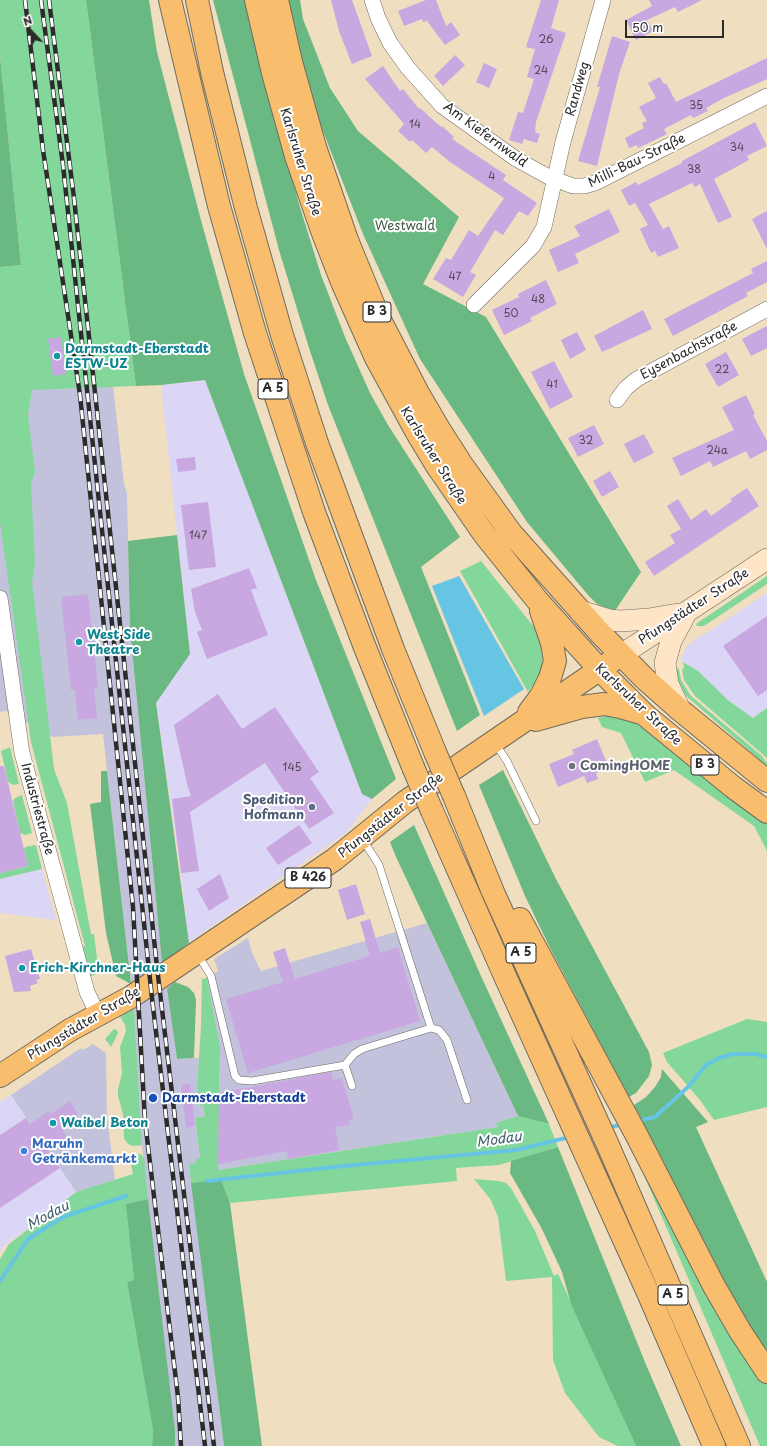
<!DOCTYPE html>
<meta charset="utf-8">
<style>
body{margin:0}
#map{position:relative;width:767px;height:1446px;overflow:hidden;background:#efdfc0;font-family:"Playpen Sans",sans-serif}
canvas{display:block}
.north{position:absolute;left:12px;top:12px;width:40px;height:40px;-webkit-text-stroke:3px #fff;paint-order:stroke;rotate:338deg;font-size:11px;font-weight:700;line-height:16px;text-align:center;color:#2b2b2b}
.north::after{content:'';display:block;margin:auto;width:14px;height:18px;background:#2b2b2b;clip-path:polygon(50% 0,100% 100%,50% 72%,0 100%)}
.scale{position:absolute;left:625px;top:20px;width:99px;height:18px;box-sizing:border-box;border:2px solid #2b2b2b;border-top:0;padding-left:5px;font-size:12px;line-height:14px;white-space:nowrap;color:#2b2b2b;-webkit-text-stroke:3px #fff;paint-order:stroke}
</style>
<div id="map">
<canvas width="767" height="1446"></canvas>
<div class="north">N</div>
<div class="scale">50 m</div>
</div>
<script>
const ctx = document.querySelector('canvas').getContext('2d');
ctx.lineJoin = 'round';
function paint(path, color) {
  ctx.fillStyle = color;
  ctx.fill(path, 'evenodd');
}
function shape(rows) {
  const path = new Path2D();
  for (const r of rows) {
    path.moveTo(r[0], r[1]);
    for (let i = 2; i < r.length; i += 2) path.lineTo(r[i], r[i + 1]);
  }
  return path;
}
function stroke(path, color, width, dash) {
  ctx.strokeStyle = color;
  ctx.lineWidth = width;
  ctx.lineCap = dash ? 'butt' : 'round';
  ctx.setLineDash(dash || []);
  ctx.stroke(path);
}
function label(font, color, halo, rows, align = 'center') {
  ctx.font = font + ' "Playpen Sans",sans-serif';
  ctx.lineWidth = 4;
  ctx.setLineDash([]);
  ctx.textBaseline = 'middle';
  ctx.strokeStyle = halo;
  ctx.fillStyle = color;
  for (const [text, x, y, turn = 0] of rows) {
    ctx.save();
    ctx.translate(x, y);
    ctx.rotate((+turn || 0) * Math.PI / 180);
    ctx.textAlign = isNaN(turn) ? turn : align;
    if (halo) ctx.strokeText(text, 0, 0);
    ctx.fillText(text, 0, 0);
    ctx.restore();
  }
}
paint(shape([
 [205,380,362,794,372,799,347,832,188,943,181,873,156,703,190,654,161,385],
 [767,593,767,709,753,718,729,701,698,671,681,661,682,657,685,649,694,640,708,632],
 [42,869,56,920,0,913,0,879],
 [11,1095,76,1192,3,1247,0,1252,0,1102]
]), '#dcd6f6');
paint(shape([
 [0,267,62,389,113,386,124,484,127,493,130,628,162,963,175,982,167,989,177,1059,199,1058,197,1088,200,1106,203,1106,205,1116,195,1118,200,1158,196,1163,189,1165,224,1446,175,1446,142,1145,134,1009,103,734,53,737,6,711,0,712],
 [427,923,518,1116,497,1123,498,1127,218,1170,220,1046,207,978,218,971,214,959,248,938,252,953,261,971],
 [93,1044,106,1053,107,1117,115,1180,76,1192,11,1095,81,1048,83,1050]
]), '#c2c2dc');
paint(shape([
 [0,0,86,0,136,386,32,390,28,414,35,472,31,483,35,563,32,582,54,769,67,803,91,934,94,934,98,967,96,974,92,976,89,976,81,948,85,946,31,742,0,522,0,267,21,265,0,56],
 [481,561,534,627,541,643,543,664,537,680,528,692,460,571],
 [767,576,767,584,704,626,697,626,696,624],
 [683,662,698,671,729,701,753,718,767,708,767,758,695,696,684,680,682,670,684,667],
 [674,667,679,669,681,680,691,696,762,756,767,763,767,766,685,695,680,689],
 [609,715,632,717,767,824,767,851,754,826,674,770,645,782,621,733,602,727,598,718],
 [10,747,19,784,13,785,8,782,1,751],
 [22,795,32,833,25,835,20,833,13,801,15,798],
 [36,845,42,869,0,879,0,873,28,866,24,850,25,847],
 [207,978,220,1046,218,1170,498,1127,496,1123,518,1116,549,1124,558,1147,499,1165,456,1168,457,1181,230,1203,221,1179,191,1183,189,1164,196,1163,196,1159,200,1158,195,1118,205,1116,203,1106,200,1106,197,1088,201,1026,202,979],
 [134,1009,142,1145,133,1146,128,1144,124,1139,123,1114,118,1096,118,1089,122,1074,120,1047,126,1031,125,1025,120,1016,127,1011],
 [747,1019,767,1022,767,1107,714,1120,700,1100,667,1062,663,1053],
 [114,1029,117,1030,118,1033,111,1047,105,1039],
 [628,1138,767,1379,767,1446,760,1446],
 [141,1154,144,1158,148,1199,127,1204,134,1280,127,1282,153,1430,152,1446,0,1446,0,1259,9,1244,76,1192,133,1174,130,1159,133,1155],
 [474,1179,499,1181,506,1183,511,1188,535,1231,554,1276,558,1274,636,1446,618,1446,599,1437,565,1393,553,1360,552,1277,506,1281,498,1217,491,1200]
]), '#83d79a');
paint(shape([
 [86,0,149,0,157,52,202,224,244,374,316,580,396,779,372,799,362,794,205,380,161,385,136,386],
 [213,0,244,0,299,204,321,275,345,337,370,393,388,425,460,537,421,567,480,715,457,731,328,405,309,348,279,250],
 [283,0,300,0,303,19,330,88,358,131,459,217,423,284,486,317,641,572,614,612,597,604,588,595,527,522,420,359,363,234,298,67],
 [0,56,21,265,0,267],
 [177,535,190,654,156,703,189,943,162,963,130,628,128,541],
 [503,770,556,879,649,1052,652,1065,649,1076,636,1093,629,1097,551,950,525,896,479,785],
 [101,771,107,771,131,984,116,976,106,933,90,804,101,802],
 [414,825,481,976,549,1124,518,1116,396,857,390,842],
 [175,982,188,987,194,993,196,1000,194,1058,177,1059,167,989],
 [662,1069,708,1122,696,1127,767,1282,767,1353,741,1313,634,1105,646,1097,655,1087,661,1077],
 [558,1147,647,1367,681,1446,636,1446,571,1304,562,1272,542,1229,510,1173,511,1161],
 [221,1179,230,1203,262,1446,224,1446,191,1183],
 [148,1199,175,1431,175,1446,152,1446,153,1430,127,1282,134,1280,126,1204]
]), '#6ab882');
paint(shape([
 [459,576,524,689,484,716,432,586]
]), '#65c5e3');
stroke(shape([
 [637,1121,655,1117,688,1087,706,1065,719,1058,733,1054,755,1054,767,1057],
 [607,1128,624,1124],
 [207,1181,334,1167,516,1150,570,1137],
 [0,1281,28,1239,63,1217,126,1196]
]), '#65c5e3', 4);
paint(shape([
 [331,0,352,0,372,56,352,64,339,31],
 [426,0,436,0,446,26,451,22,460,35,445,45,427,21,423,22,422,19,404,26,398,11],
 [541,0,559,0,551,28,566,33,536,122,535,132,540,134,537,143,524,139,522,144,509,140,518,112,523,113,534,79,527,77,535,49,526,47],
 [649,0,702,0,678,12,675,7,647,20,653,31,636,40,626,20,652,6],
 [612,36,630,42,619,74,597,166,578,161,600,87,597,87],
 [455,55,465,65,443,86,434,76],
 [767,58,767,79,724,98,706,108,708,111,693,118,691,115,664,129,667,134,638,148,637,145,629,148,625,138,644,128,642,123,647,121,639,107,656,98,648,83,660,77,664,84,666,83,676,102],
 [484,63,497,69,489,88,476,82],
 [383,66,400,91,403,89,419,109,420,108,441,127,442,126,454,137,452,139,506,175,503,180,537,203,528,216,519,211,503,235,495,230,470,272,476,275,463,297,433,279,446,258,451,260,469,230,478,236,504,198,450,162,432,147,426,153,412,140,410,142,398,131,404,124,365,79],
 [755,122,767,146,747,156,749,160,714,179,732,217,718,223,700,184,695,187,692,183,649,204,663,229,669,226,679,248,658,257,655,251,651,253,640,229,648,225,635,203,629,206,621,190,636,182,638,185,682,163,682,161],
 [609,209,620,232,575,254,579,263,558,272,549,250,580,236,574,226],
 [767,211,767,249,752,219],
 [767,261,767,282,746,293,748,296,673,336,664,319,753,273,751,269],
 [546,280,557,304,530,318,532,321,504,335,492,310,519,297,518,294],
 [643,310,652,329,602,352,594,336],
 [767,326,767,348,751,356,742,339],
 [577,332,586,350,570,359,561,340],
 [61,337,66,374,53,376,48,339],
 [726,352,739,375,718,387,705,364],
 [554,361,573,397,550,409,531,372],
 [746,395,755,414,753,415,767,441,767,450,750,459,746,451,713,467,710,461,681,476,672,458,734,430,722,407],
 [594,425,604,444,578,457,568,438],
 [644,434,654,453,634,463,624,444],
 [195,457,196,470,178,472,176,459],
 [610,471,619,487,602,497,593,481],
 [747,488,759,506,654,576,645,562,675,543,670,535,681,529,667,506,678,499,691,520,706,509,711,516,732,501,730,499],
 [208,502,216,567,189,570,181,505],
 [249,568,257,588,251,590,268,635,207,659,197,632,202,630,195,612,191,589],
 [88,594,98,687,94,688,97,718,78,720,75,690,71,690,61,597],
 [767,616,767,690,758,696,723,646],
 [218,694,242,729,275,707,319,772,310,778,334,813,309,829,265,763,190,812,199,871,181,873,172,799,191,796,187,784,174,725],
 [597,739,609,768,596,773,598,779,587,783,584,776,558,787,549,764,574,754,572,750],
 [0,766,4,766,28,866,0,873],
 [299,825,312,843,278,865,266,848],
 [220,874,229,898,209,911,197,889],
 [356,884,365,914,347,920,338,890],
 [370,919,380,953,398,947,420,1021,248,1073,226,999,283,982,273,952,285,948,295,979,370,956,360,922],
 [31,949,40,979,36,980,38,983,30,986,31,991,14,992,5,956],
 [331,1072,333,1080,342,1078,354,1119,348,1120,350,1125,335,1127,339,1150,288,1159,287,1151,218,1164,219,1093],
 [190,1084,195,1126,186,1128,181,1085],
 [70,1101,78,1114,73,1117,75,1120,62,1129,67,1137,48,1150,60,1168,0,1208,0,1135,26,1118,30,1124,49,1111,51,1114]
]), '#c9a7e0');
const service = shape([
 [495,743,507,761,536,821],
 [198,955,211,976,235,1076,239,1080,252,1081,345,1065],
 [431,1028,439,1030,447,1040,467,1100],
 [352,1086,345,1065,354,1054,362,1049,431,1028,379,865,363,840]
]);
const minor = shape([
 [372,0,378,18,390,43,408,68,442,106,516,159,549,177,573,186,584,186,595,183,767,96],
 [474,305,533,246,544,227,563,142,603,0],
 [617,400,626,388,637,379,767,309],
 [0,598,22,753,87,992,98,1015]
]);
const secondary = shape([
 [580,611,610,620,621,621,649,619,678,614],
 [621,655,767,559],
 [680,710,668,684,665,663,671,641,685,615]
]);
const primary = shape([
 [256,0,273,73,296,156,324,236,342,282,376,358,416,431,437,466,484,534,537,600,600,670,645,715,733,787,767,812],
 [277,0,291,62,315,147,347,240,379,318,418,393,439,429,462,465,511,533,600,633,644,678,680,710,767,781],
 [529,712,541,696,550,678,555,661,552,643,541,611],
 [536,720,582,707,604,704,620,707,641,713],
 [0,1076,70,1030,131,997,300,883,335,859,405,802,612,661]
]);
const motorway = shape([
 [170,0,219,206,255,333,314,512,364,645,413,767],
 [197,0,212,72,246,208,282,335,317,443,393,649,435,752],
 [454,796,493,892,607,1143,739,1446],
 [432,811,504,974,649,1295,714,1446],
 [520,919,636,1134,714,1286,740,1331,767,1372]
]);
stroke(service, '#706a5f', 8);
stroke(minor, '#706a5f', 16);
stroke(secondary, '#706a5f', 22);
stroke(primary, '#706a5f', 24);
stroke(motorway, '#706a5f', 24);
stroke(service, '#fff', 7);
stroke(minor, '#fff', 15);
stroke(secondary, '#fde5c5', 21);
stroke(primary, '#f9be6d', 22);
stroke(motorway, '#f9be6d', 22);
const rail = shape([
 [25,0,43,150,80,395,133,907,145,1121,178,1397,181,1446],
 [41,0,63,165,152,998,205,1446],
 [49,0,74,198,157,967,214,1446]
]);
stroke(rail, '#2b2b2b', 4.5);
stroke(rail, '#fff', 3, [9]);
const motorwayBridge = shape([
 [435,752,454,796],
 [413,767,432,811]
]);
stroke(motorwayBridge, '#706a5f', 24, []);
stroke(motorwayBridge, '#f9be6d', 22);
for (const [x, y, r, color] of [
 [57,356,4,"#0f9aa8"],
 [79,642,4,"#0f9aa8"],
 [572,766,4,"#6b7280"],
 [312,807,4,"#5c6f8a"],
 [22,968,4,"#0f9aa8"],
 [153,1098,5,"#1a4fb4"],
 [53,1123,4,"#0f9aa8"],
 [24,1151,4,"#3f7fe0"]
]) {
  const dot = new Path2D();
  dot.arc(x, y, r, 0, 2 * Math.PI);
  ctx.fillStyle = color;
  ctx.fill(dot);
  stroke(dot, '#fff', 1.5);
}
label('11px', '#524a58', null, [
 ["26",546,40],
 ["24",541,71],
 ["35",696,106],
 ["14",415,125],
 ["34",737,148],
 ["38",694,170],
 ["4",492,177],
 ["47",455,277],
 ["48",538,300],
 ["50",511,314],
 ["22",722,370],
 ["41",552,385],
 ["32",586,441],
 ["24a",717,451],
 ["147",198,536],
 ["145",292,768]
]);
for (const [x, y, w] of [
 [377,312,28],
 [273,389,30],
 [705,765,28],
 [308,878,46],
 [521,953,30],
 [673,1295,30]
]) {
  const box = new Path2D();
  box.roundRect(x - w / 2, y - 10, w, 20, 3);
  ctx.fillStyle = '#fff';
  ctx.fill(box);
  stroke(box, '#2b2b2b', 1);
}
label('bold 12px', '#2b2b2b', null, [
 ["B 3",377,312],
 ["A 5",273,389],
 ["B 3",705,765],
 ["B 426",308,878],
 ["A 5",521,953],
 ["A 5",673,1295]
]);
label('13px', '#2b2b2b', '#fff', [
 ["Randweg",578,89,-74],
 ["Am Kiefernwald",485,135,36],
 ["Milli-Bau-Straße",637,161,-26],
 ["Karlsruher Straße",300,162,73],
 ["Eysenbachstraße",689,351,-28],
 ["Karlsruher Straße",433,456,58],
 ["Pfungstädter Straße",694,607,-33],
 ["Karlsruher Straße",638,705,43],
 ["Industriestraße",37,809,75],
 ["Pfungstädter Straße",391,816,-38],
 ["Pfungstädter Straße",84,1024,-31]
]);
label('13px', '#455f4c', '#fff', [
 ["Westwald",405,226]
]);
label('bold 13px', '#0d838f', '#fff', [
 ["Darmstadt-Eberstadt",65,349],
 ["ESTW-UZ",65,364],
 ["West Side",87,635],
 ["Theatre",87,650],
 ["Erich-Kirchner-Haus",30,968],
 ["Waibel Beton",61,1123]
], 'left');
label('bold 13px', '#5b616d', '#fff', [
 ["ComingHOME",580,766]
], 'left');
label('bold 13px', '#4e5e75', '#fff', [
 ["Spedition",304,800],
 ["Hofmann",304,815]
], 'right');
label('bold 13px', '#164399', '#fff', [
 ["Darmstadt-Eberstadt",162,1098]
], 'left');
label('bold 13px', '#366cbe', '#fff', [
 ["Maruhn",32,1144],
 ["Getränkemarkt",32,1159]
], 'left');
label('italic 14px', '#3f616b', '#fff', [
 ["Modau",499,1140,-8],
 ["Modau",48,1216,-28]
]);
</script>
